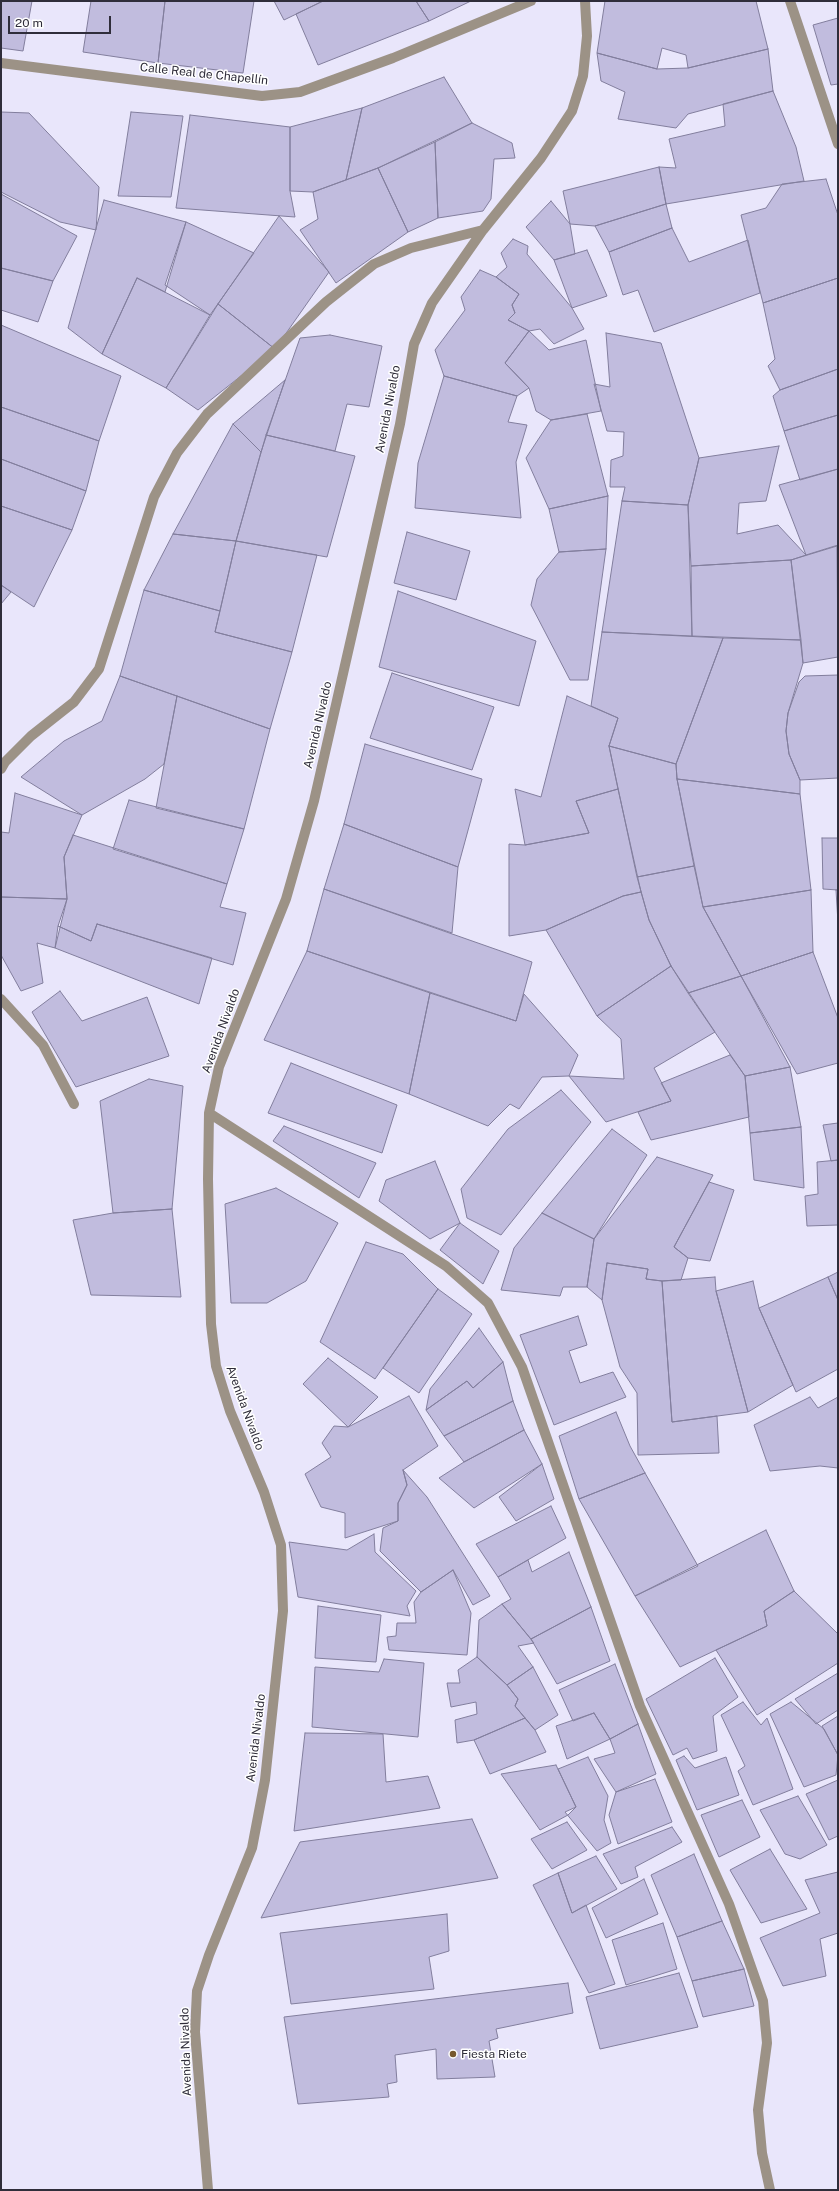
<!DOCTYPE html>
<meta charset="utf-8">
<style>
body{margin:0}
#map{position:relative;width:839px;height:2191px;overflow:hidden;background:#e9e6fb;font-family:"Public Sans",sans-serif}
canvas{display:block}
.frame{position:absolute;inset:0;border:2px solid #2f2d3a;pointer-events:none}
.scale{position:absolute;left:8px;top:16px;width:103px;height:18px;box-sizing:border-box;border:2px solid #2f2d3a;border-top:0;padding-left:5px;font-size:12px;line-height:14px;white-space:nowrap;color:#2f2d3a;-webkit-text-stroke:3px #fff;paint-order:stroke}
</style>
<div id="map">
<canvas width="839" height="2191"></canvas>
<div class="frame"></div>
<div class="scale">20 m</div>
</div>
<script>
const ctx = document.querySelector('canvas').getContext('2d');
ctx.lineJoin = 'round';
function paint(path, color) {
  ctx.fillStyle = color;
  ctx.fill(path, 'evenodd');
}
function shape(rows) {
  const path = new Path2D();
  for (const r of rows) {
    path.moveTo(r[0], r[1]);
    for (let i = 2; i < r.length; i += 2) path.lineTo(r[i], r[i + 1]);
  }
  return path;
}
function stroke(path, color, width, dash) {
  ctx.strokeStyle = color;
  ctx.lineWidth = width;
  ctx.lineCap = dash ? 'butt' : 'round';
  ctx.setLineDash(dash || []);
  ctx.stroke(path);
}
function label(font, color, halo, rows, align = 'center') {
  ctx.font = font + ' "Public Sans",sans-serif';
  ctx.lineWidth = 3;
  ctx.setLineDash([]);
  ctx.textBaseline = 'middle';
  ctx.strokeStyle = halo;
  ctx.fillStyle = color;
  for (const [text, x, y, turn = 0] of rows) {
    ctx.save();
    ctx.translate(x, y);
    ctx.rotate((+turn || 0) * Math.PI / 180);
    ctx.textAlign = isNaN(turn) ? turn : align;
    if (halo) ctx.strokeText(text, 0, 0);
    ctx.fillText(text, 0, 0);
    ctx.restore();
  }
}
const building = shape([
 [1,1,32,1,23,51,1,48,1,1],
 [91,1,165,1,158,63,83,52,91,1],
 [165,1,254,1,243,73,158,63,165,1],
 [274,1,323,1,284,20,274,1],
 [323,1,416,1,429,21,318,65,296,14,323,1],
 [416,1,471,1,429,21,416,1],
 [605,1,756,1,768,49,688,68,686,55,662,48,657,69,597,53,605,1],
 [838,18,838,84,831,85,813,25,838,18],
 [768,49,773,91,688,114,676,128,618,119,625,92,601,81,597,53,657,69,688,68,768,49],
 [444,77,472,123,378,168,346,180,362,108,444,77],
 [773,91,796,147,804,181,666,204,659,167,676,168,669,139,725,126,723,104,773,91],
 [362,108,346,180,313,192,290,191,290,127,362,108],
 [1,112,29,113,99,187,96,230,60,222,1,192,1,112],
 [131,112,183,116,171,197,118,196,131,112],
 [190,115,290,127,290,191,295,217,176,208,190,115],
 [472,123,512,143,515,158,494,159,491,199,483,211,438,218,435,142,472,123],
 [435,142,438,218,408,232,378,168,435,142],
 [659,167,666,204,595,226,570,224,563,191,659,167],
 [378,168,408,232,336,283,300,230,318,219,313,192,378,168],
 [826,179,838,215,838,278,763,303,741,215,766,208,782,184,826,179],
 [1,194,77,236,53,281,1,268,1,194],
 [104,200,186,222,165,292,137,278,102,354,68,328,104,200],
 [551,201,570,224,575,254,554,260,526,227,551,201],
 [666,204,672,228,609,252,595,226,666,204],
 [279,216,329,272,275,349,218,304,279,216],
 [186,222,254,253,210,315,165,285,186,222],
 [672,228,689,262,748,240,760,293,654,332,638,290,623,295,609,252,672,228],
 [513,239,528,246,527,254,572,308,584,329,554,344,540,329,529,331,508,320,515,313,512,305,519,294,496,277,507,267,501,253,513,239],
 [587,250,607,296,572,308,554,260,587,250],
 [1,268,53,281,38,322,1,310,1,268],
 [480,270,496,277,519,294,512,305,515,313,508,320,529,331,505,363,529,388,517,396,444,376,435,350,465,310,461,297,480,270],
 [137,278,210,315,166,388,102,354,137,278],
 [838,278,838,369,780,390,768,366,775,359,763,303,838,278],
 [218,304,275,349,198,410,166,388,218,304],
 [1,325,121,376,99,441,1,407,1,325],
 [529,331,549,350,586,340,601,411,551,420,536,411,529,388,505,363,529,331],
 [606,333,661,343,699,458,688,505,622,501,625,487,610,487,611,460,623,456,624,432,607,431,594,384,610,387,606,333],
 [330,335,382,346,369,407,347,404,335,451,266,435,300,338,330,335],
 [838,369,838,415,784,431,773,396,780,390,838,369],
 [444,376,517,396,508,422,527,425,516,462,521,518,415,508,418,463,444,376],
 [285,380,261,452,233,424,285,380],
 [1,407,99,441,86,491,1,459,1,407],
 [587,414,608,496,549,509,526,458,551,420,587,414],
 [838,415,838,469,800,480,784,431,838,415],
 [233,424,261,452,236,541,173,534,233,424],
 [266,435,355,456,327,557,236,541,266,435],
 [779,446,766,501,739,503,737,534,778,525,806,555,791,560,691,566,688,505,699,458,779,446],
 [1,459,86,491,72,530,1,506,1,459],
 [838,469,838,545,806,555,779,485,838,469],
 [608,496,606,549,559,552,549,509,608,496],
 [622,501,688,505,692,636,602,632,622,501],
 [1,506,72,530,34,607,1,585,1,506],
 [407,532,470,551,456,600,394,583,407,532],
 [173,534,236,541,220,611,144,590,173,534],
 [236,541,317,555,292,652,215,632,236,541],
 [837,546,838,657,803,663,791,560,837,546],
 [606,549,588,680,570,680,531,605,537,579,559,552,606,549],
 [791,560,801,640,692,636,691,566,791,560],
 [1,585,11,592,1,604,1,585],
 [144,590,220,611,215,632,292,652,270,729,120,676,144,590],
 [398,591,536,641,519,706,379,667,398,591],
 [602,632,723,638,676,764,609,746,618,718,591,706,602,632],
 [723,638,801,640,803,663,788,713,786,731,789,754,800,780,800,794,677,779,676,764,723,638],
 [392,673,494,707,472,770,370,738,392,673],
 [838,675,838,778,800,780,789,754,786,731,788,713,799,682,805,676,838,675],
 [120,676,177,696,164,764,145,779,82,815,21,777,64,741,102,721,120,676],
 [177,696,270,729,244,829,156,808,177,696],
 [567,696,618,718,609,746,618,789,576,801,589,833,525,845,515,789,541,797,567,696],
 [365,744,482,779,458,867,344,824,365,744],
 [609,746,676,764,677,779,694,866,637,877,609,746],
 [677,779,800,794,811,890,703,907,677,779],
 [618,789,641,892,623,896,546,930,509,936,509,844,525,845,589,833,576,801,618,789],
 [15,793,82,815,64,857,67,899,1,897,1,832,9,833,15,793],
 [129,800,244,829,227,884,113,849,129,800],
 [344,824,458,867,452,933,324,889,344,824],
 [73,835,227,884,220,907,246,913,233,965,97,924,91,941,58,926,67,899,64,857,73,835],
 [822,838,838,838,838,890,823,889,822,838],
 [694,866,703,907,741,976,688,993,671,966,649,920,637,877,694,866],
 [324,889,532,962,516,1021,307,951,324,889],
 [811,890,813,952,741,976,703,907,811,890],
 [836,890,838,890,838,923,836,890],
 [641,892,649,920,671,966,597,1016,546,930,623,896,641,892],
 [1,897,67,899,55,948,37,943,43,983,21,991,1,955,1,897],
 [97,924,212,958,199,1004,55,948,58,926,91,941,97,924],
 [307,951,430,993,409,1094,264,1040,307,951],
 [813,952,838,1018,838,1063,797,1074,741,976,813,952],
 [671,966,715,1032,654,1068,671,1101,606,1122,569,1076,624,1079,621,1039,597,1016,671,966],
 [741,976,790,1067,745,1076,688,993,741,976],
 [60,991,82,1021,147,997,169,1056,76,1087,32,1012,60,991],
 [430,993,516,1021,524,994,578,1055,569,1076,542,1077,519,1109,510,1104,488,1126,409,1094,430,993],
 [730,1055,745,1076,749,1117,651,1140,638,1112,671,1101,661,1083,730,1055],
 [291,1063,397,1105,382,1153,268,1113,291,1063],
 [790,1067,801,1127,750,1133,745,1076,790,1067],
 [149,1079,183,1086,172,1209,113,1213,100,1101,149,1079],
 [561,1090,591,1122,501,1235,467,1218,461,1189,508,1129,561,1090],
 [838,1123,838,1160,831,1161,823,1125,838,1123],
 [284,1126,376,1163,359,1198,273,1141,284,1126],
 [801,1127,804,1188,754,1180,750,1133,801,1127],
 [612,1129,647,1155,594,1239,542,1213,612,1129],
 [657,1157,713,1175,674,1247,688,1258,681,1280,662,1281,646,1279,648,1269,607,1263,602,1300,587,1287,594,1239,657,1157],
 [838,1160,838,1225,807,1226,805,1196,818,1194,817,1162,838,1160],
 [435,1161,460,1223,430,1239,379,1201,386,1180,435,1161],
 [709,1182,734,1190,710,1261,688,1258,674,1247,709,1182],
 [276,1188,338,1223,306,1281,267,1303,231,1303,225,1204,276,1188],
 [172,1209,181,1297,91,1295,73,1220,113,1213,172,1209],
 [542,1213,594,1239,587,1287,563,1287,560,1296,501,1290,514,1248,542,1213],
 [460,1223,499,1251,483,1284,440,1250,460,1223],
 [366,1242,403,1254,438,1289,375,1379,320,1342,366,1242],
 [607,1263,648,1269,646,1279,662,1281,672,1422,717,1416,719,1453,638,1455,637,1393,620,1367,602,1300,607,1263],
 [838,1272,838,1300,828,1277,838,1272],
 [715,1277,716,1291,748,1412,672,1422,662,1281,715,1277],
 [828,1277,838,1300,838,1369,796,1392,759,1308,828,1277],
 [753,1281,759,1308,793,1385,748,1412,716,1291,753,1281],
 [438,1289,472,1314,419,1393,383,1368,438,1289],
 [578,1316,587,1345,569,1351,580,1383,613,1372,626,1397,554,1425,520,1335,578,1316],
 [479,1328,503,1362,473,1388,467,1381,426,1410,430,1389,479,1328],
 [328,1358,378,1397,348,1427,303,1384,328,1358],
 [503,1362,513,1401,444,1436,426,1410,467,1381,473,1388,503,1362],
 [409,1396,438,1446,403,1470,407,1485,398,1503,398,1521,345,1538,345,1513,321,1507,305,1474,331,1457,322,1443,334,1426,348,1427,409,1396],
 [810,1397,818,1408,838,1397,838,1468,820,1466,770,1471,754,1425,810,1397],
 [513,1401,524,1430,464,1462,444,1436,513,1401],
 [616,1412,630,1446,645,1473,579,1499,559,1436,616,1412],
 [524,1430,542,1464,474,1508,439,1478,464,1462,524,1430],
 [542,1464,554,1499,516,1521,499,1497,542,1464],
 [403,1470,427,1497,490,1596,473,1605,453,1570,421,1592,380,1551,383,1528,398,1521,398,1503,407,1485,403,1470],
 [645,1473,698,1566,635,1596,579,1499,645,1473],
 [551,1506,566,1538,498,1577,476,1544,551,1506],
 [766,1530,794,1591,764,1611,767,1626,680,1667,635,1596,766,1530],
 [374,1534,375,1552,416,1591,407,1606,410,1616,298,1597,289,1542,347,1550,374,1534],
 [569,1552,591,1607,531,1639,502,1604,511,1599,498,1577,528,1560,532,1572,569,1552],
 [453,1570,471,1613,467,1655,389,1650,387,1637,396,1636,397,1623,416,1623,414,1602,421,1592,453,1570],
 [794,1591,838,1634,838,1663,757,1715,716,1650,767,1626,764,1611,794,1591],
 [502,1604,534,1643,518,1646,533,1667,507,1685,477,1657,479,1620,502,1604],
 [318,1606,381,1615,376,1662,315,1658,318,1606],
 [591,1607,610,1661,557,1684,531,1639,591,1607],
 [477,1657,507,1685,518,1699,515,1706,525,1718,474,1740,457,1743,455,1720,477,1714,476,1702,451,1707,447,1683,460,1683,458,1670,477,1657],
 [715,1658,738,1697,713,1716,717,1751,693,1759,687,1748,673,1755,646,1699,715,1658],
 [384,1659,424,1663,418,1737,312,1727,315,1667,379,1672,384,1659],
 [615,1664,638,1724,610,1739,594,1713,573,1721,559,1690,615,1664],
 [533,1667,558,1715,535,1730,515,1706,518,1699,507,1685,533,1667],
 [838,1673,838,1710,816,1724,795,1699,838,1673],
 [743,1702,761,1725,767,1718,793,1789,753,1805,738,1771,745,1766,721,1715,743,1702],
 [791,1702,824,1729,838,1755,836,1775,804,1787,770,1714,791,1702],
 [594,1713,610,1739,567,1759,556,1726,594,1713],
 [838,1716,838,1755,822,1726,838,1716],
 [525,1718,535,1730,546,1752,490,1774,474,1740,525,1718],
 [638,1724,656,1774,616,1792,594,1759,615,1753,610,1739,638,1724],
 [305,1733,383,1734,386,1782,428,1776,440,1808,294,1831,305,1733],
 [684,1756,695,1768,726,1757,739,1795,697,1810,676,1760,684,1756],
 [588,1757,608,1796,604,1820,611,1843,597,1851,565,1812,576,1807,558,1769,588,1757],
 [556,1765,576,1807,568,1815,540,1830,501,1774,556,1765],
 [655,1779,672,1822,618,1844,609,1815,616,1792,655,1779],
 [838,1780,838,1836,829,1840,806,1794,838,1780],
 [798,1796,827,1845,800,1859,785,1854,760,1810,798,1796],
 [742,1800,760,1837,719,1857,701,1815,742,1800],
 [472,1819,498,1878,261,1918,300,1842,472,1819],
 [567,1822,587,1850,552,1869,531,1839,567,1822],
 [672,1827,682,1842,635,1867,638,1877,621,1884,603,1854,672,1827],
 [770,1849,807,1909,761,1923,730,1870,770,1849],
 [694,1854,722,1921,677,1937,651,1875,694,1854],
 [596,1856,617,1889,572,1913,558,1873,596,1856],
 [838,1872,838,1933,820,1939,826,1976,783,1986,760,1938,820,1913,805,1880,838,1872],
 [558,1873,572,1913,586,1905,615,1984,589,1993,533,1885,558,1873],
 [644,1879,658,1914,606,1938,592,1908,644,1879],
 [447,1914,449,1951,429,1957,434,1989,291,2004,280,1933,447,1914],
 [722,1921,744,1969,692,1981,677,1937,722,1921],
 [663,1923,677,1969,626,1985,612,1940,663,1923],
 [744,1969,754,2006,703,2017,692,1981,744,1969],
 [679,1973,698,2027,600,2049,586,1997,679,1973],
 [568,1983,573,2013,496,2029,498,2038,489,2041,495,2077,437,2079,436,2049,395,2055,397,2082,387,2084,389,2097,298,2104,284,2017,568,1983]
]);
paint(building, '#c1bcde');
stroke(building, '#827e9d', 1);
stroke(shape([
 [790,1,838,144],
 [1,63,262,96,300,92,393,58,531,1],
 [1,769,5,762,31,736,74,702,99,669,154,497,177,453,207,414,326,302,374,264,411,248,483,230],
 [1,999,43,1045,74,1104],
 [209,1113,446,1266,488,1303,522,1367,640,1706,729,1904,763,2001,767,2043,758,2110,762,2153,770,2190],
 [208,2190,195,2032,197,1991,209,1955,252,1848,265,1780,283,1611,281,1545,264,1492,230,1411,216,1366,211,1324,208,1179,209,1113,219,1067,286,899,314,801,400,424,414,344,432,303,483,230,541,158,572,111,583,76,587,36,585,1]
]), '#9c9286', 10);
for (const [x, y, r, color] of [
 [453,2054,4,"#77582d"]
]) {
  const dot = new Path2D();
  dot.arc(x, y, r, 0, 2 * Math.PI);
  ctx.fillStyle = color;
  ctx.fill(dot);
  stroke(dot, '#fff', 1.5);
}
label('12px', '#2f2d3a', '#fff', [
 ["Calle Real de Chapellín",204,74,6],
 ["Avenida Nivaldo",388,409,-79],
 ["Avenida Nivaldo",318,725,-77],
 ["Avenida Nivaldo",221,1031,-70],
 ["Avenida Nivaldo",245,1408,70],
 ["Avenida Nivaldo",256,1738,-83],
 ["Avenida Nivaldo",186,2052,-92]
]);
label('12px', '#2f2d3a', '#fff', [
 ["Fiesta Riete",461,2054]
], 'left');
</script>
